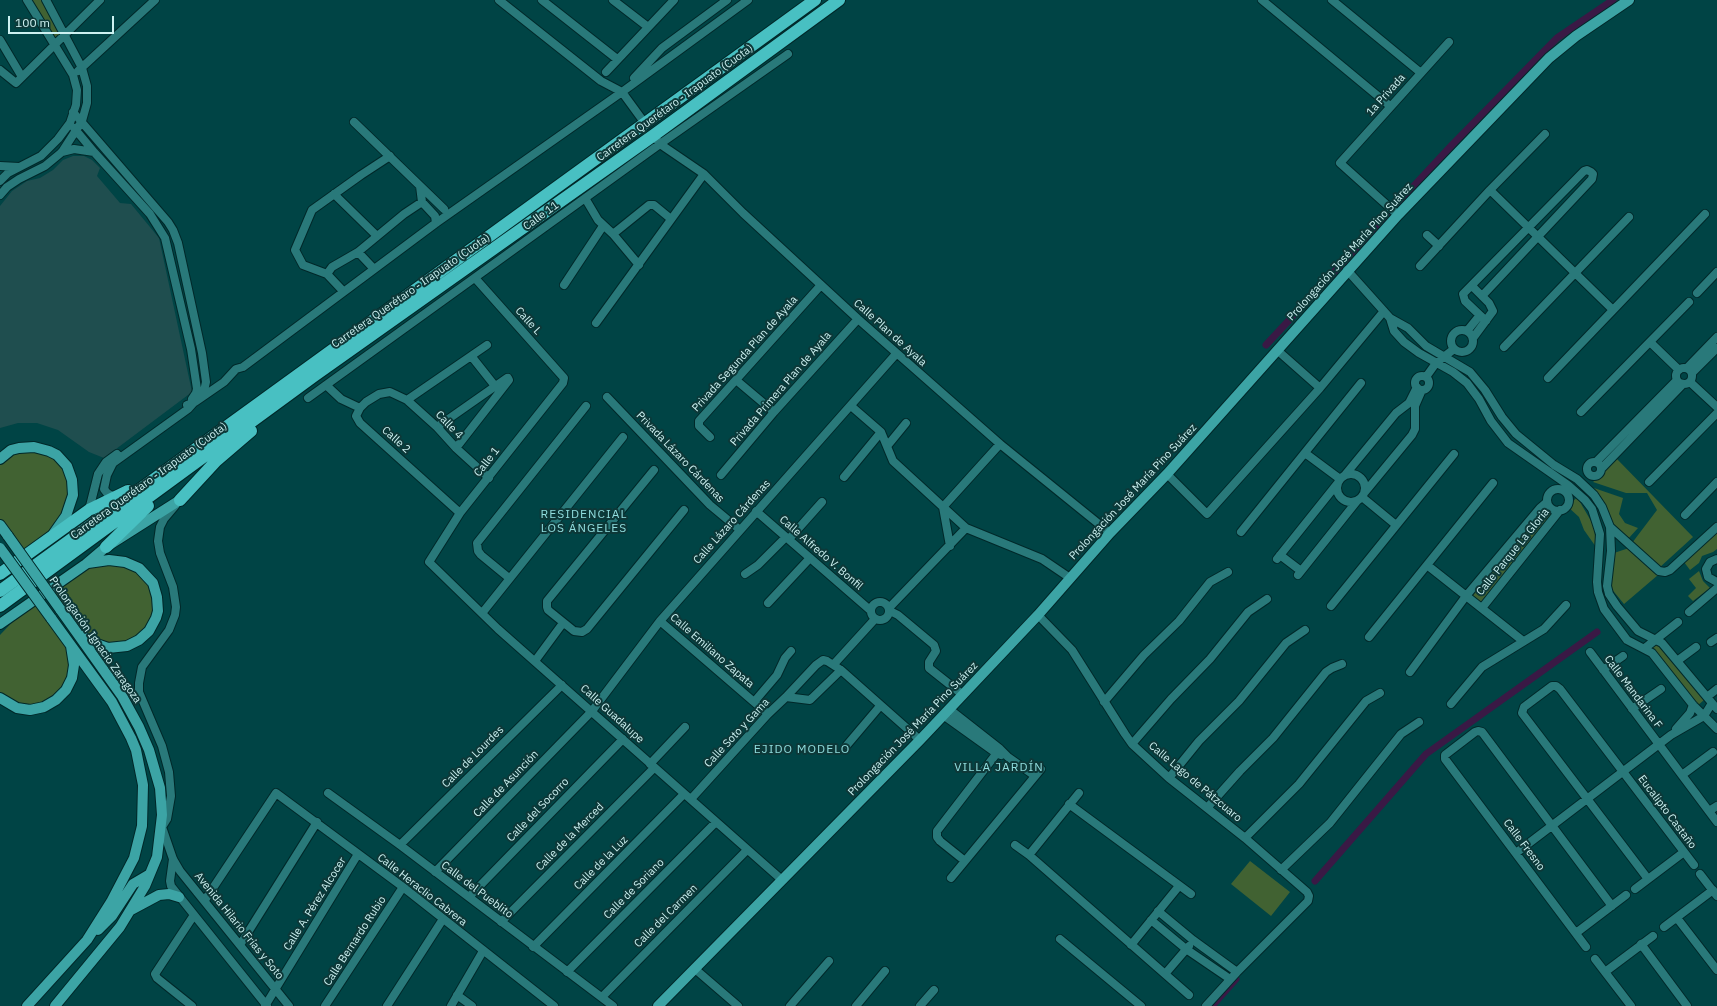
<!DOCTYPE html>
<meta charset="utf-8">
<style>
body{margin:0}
#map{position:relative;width:1717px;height:1006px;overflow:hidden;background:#004445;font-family:"IBM Plex Sans",sans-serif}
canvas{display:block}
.scale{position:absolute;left:8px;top:16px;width:106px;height:18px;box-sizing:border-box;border:2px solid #cdf1f1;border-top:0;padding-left:5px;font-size:12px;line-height:14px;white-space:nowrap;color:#cdf1f1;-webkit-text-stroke:3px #0d3838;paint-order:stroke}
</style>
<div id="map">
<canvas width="1717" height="1006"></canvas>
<div class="scale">100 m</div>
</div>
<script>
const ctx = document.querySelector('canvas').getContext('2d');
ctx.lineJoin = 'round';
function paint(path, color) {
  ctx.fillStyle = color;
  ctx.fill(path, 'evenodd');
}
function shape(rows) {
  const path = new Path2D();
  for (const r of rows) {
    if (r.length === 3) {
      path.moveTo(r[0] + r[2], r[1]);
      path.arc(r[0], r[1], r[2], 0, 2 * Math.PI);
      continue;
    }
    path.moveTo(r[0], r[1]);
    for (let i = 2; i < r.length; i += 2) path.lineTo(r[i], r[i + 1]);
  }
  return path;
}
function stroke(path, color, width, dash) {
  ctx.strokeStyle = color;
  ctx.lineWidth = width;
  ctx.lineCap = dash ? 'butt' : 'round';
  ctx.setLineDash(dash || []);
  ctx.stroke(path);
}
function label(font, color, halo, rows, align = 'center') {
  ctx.font = font + ' "IBM Plex Sans",sans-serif';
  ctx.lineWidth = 4;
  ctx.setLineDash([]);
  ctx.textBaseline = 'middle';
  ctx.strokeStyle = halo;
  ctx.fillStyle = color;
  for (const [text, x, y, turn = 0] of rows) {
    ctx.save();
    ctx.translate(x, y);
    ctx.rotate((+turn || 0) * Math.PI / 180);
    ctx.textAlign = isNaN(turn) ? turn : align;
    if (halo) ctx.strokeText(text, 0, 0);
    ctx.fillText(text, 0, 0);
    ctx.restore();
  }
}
paint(shape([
 [73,156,84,156,92,160,100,168,97,176,120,203,131,204,159,238,192,392,104,458,89,452,58,430,37,423,18,423,0,428,0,206,12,191,27,181,40,178,53,170,63,160]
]), '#1f4e4f');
paint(shape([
 [30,0,43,0,63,34,55,42],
 [31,450,42,453,58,461,66,472,70,486,65,512,47,536,25,553,0,519,0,463,13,453],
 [1617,459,1693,537,1659,568,1632,543,1657,510,1647,493,1626,493,1593,482],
 [1591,487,1623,498,1619,514,1625,523,1638,528,1628,539,1612,525],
 [1577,497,1594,526,1596,547,1584,530,1579,517,1568,507],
 [1546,505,1550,510,1556,512,1483,604,1471,595],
 [1717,529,1717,549,1713,552,1702,556,1699,563,1690,570,1684,562],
 [1629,548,1658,575,1624,604,1610,587,1614,553],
 [125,564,151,582,156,609,147,631,116,647,86,636,51,592,85,566],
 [1699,571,1703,581,1710,588,1693,601,1688,596,1696,588,1689,579],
 [37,601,73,658,67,683,48,701,21,707,0,694,0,635,20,614],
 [1657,642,1704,700,1697,706,1650,648],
 [1250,861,1290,892,1271,916,1231,884]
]), '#416232');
stroke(shape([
 [1266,345,1452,145,1557,38,1613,0],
 [1315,881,1426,754,1597,632],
 [1212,1006,1236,979]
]), '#3a1945', 7);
const minor = shape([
 [499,0,601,81,622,92,641,118],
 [542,0,617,59],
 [613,0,648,27],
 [1262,0,1390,106],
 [1332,0,1421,73],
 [0,40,22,77],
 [0,70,16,83,100,0],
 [78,71,155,0],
 [606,72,674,0],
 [634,78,662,48,727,0],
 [73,112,168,222,173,230,178,243,202,353,206,382,204,391,188,409,113,463,107,475,104,489,107,493,114,497],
 [354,122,444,209],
 [74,128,94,152],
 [656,139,660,144,704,174,743,213,858,319,1000,444,1110,533],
 [62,152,74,149,94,152,150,214,165,238,191,349,197,389,196,393,192,399],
 [0,166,19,167],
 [0,181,8,173,41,156,58,139,70,123,76,105,77,90,73,75,27,0],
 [420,186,422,202,435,216,436,223],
 [1490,190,1613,310],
 [334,194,377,236],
 [0,195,7,187,19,179,45,166,62,152,82,121,87,103,87,86,82,68,46,0],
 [585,198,598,220,613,234,649,205,654,205,671,219],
 [1398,215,1340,163,1449,42],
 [613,234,639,265],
 [1427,235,1439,246],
 [358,252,374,269],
 [1420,266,1490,190,1545,134],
 [1347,270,1390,318,1394,331,1404,342,1419,353,1453,372,1467,383,1479,399,1491,421,1508,443,1568,485,1585,500,1592,509,1600,534,1597,582,1598,592,1604,609,1627,640,1652,653,1693,705,1717,729],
 [327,274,332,267,358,252,404,214,422,202],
 [475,278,564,378,563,383,460,513,429,562,498,629,782,880],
 [564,285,603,226],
 [1472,286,1489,303,1493,311,1473,338],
 [343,291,327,274,303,265,295,250,312,210,361,175,390,156],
 [1697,293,1717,272],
 [1482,296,1592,179,1593,174,1591,172,1587,170,1584,171,1463,294,1465,301,1486,321],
 [1390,318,1408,328,1426,346,1470,372,1485,390,1502,417,1516,434,1554,465,1577,479,1594,495,1602,507,1610,527,1611,551,1607,586,1609,594,1617,606,1638,631,1662,643,1717,709],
 [596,323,704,174],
 [1462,341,11],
 [1467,331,1480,315],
 [1650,342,1679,370],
 [1504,347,1629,217],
 [1277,350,1320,388],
 [472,357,495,386],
 [1684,376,8],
 [1687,368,1717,337],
 [1692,373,1717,348],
 [1422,383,7],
 [1426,377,1436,363,1454,349],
 [1548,378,1705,214],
 [736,380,774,412],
 [1690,382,1717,407],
 [326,385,341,399,360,408],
 [607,397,710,505,740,530],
 [308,398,660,144,788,54],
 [407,400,487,345],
 [187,405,195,402,224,382,236,369,243,367,436,223,622,92,748,0],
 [851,406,881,432,893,461,966,528,1042,559,1070,578],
 [1581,412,1689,302],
 [437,427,507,378],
 [710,437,699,426,699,421,821,285],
 [888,445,906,423],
 [456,448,509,380,508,378],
 [1305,453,1340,479],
 [1594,469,7],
 [1596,462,1677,380],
 [1602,468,1683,384],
 [654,470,547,601,547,607,548,610,574,631,582,632,587,629,684,510],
 [1351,488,14],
 [1167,474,1207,514,1320,388,1384,311],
 [721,475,774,412,858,319],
 [1345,475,1396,413,1409,403,1417,387],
 [844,477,881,432],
 [1649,482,1717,413],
 [1558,500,11],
 [1365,492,1412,435,1415,429,1415,406,1422,390],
 [1362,497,1396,525],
 [175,506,164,519,160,527,158,541,160,553,173,587,176,607,175,615,169,630,142,667,139,683,139,692,162,746,169,772,171,796,167,819,162,827,173,859,180,871,289,1006],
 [89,510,98,474,106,462,117,454],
 [756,511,870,610],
 [460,513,360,423,356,416,360,408,366,402,379,394,390,392,407,400,437,427,456,448,489,478],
 [1685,515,1717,482],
 [1610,527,1659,571,1665,572,1670,570,1717,527],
 [1241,532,1361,383],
 [789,539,822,502],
 [950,546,943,507,1000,444],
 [1280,555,1301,571],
 [1277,559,1337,484],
 [1717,559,1710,562,1706,569,1708,577,1717,582],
 [1427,565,1523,641],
 [745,574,758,565,786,537],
 [1298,575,1357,501],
 [509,578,481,555,478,551,477,543,586,406],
 [880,611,9],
 [768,603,810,558],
 [1331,606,1454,454],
 [889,608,966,528],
 [1482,608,1560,510],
 [890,611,898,615,934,645,936,651,929,662,929,668,963,695],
 [483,612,623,437],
 [1689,612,1717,588],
 [1038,615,1072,650,1125,734,1132,744,1169,778,1245,838,1307,892,1309,896,1308,901,1237,972,1206,1006],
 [660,621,768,714],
 [1369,637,1493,483],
 [1711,642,1717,638],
 [1645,648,1678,622],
 [1590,652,1717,822],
 [535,661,563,623],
 [1677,661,1696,647],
 [834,664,875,619],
 [1603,670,1623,656],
 [1410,672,1466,596,1540,508,1547,502],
 [786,697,816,665,823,660,827,661,841,670,920,740],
 [1707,697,1717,689],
 [754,702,777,675,785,658,791,651],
 [1104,702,1144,655,1179,621,1210,582,1228,572],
 [1451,704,1482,667,1544,629,1566,605],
 [949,709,1000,749,1008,757,1035,776],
 [1632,709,1661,689],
 [943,715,996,753,1001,755],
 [1676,729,1690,713,1693,705],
 [1132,744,1171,699,1210,659,1248,612,1267,599],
 [847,745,880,706],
 [650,764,685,727],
 [1682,775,1713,752],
 [1169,778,1199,741,1239,701,1286,643,1305,630],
 [328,793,400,845,613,1006],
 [691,799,768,714,786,697,810,700,841,670],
 [1069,804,1191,894],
 [1207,808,1240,771,1273,738,1326,672,1332,668,1342,664],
 [1709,811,1717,806],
 [1245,838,1299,784,1366,701,1380,693],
 [400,845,562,685],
 [1015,845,1029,855,1189,995],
 [1516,853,1671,735,1704,716,1712,703],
 [1029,855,1079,793],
 [173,859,170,881,171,886,267,1006],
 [965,861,940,841,937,837,937,831,1000,749],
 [1281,870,1330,823,1401,734,1419,722],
 [435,872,592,711,660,621,896,354],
 [1700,874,1717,896],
 [951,878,1041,769],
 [1648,879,1522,713,1524,707,1552,686,1556,686,1560,689,1694,865],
 [1635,889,1684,852],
 [469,897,623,739],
 [205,900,276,793,403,887,554,1006],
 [1158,911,1193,940,1237,972],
 [1677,918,1717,970],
 [1151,920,1186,949,1230,979],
 [501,922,654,768],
 [1664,927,1713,890],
 [1576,933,1626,895],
 [1060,939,1141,1006],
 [1641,944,1687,1006],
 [240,945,317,822],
 [1131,945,1179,886],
 [533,947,684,794],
 [1586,947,1445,759,1445,755,1475,732,1478,731,1482,732,1612,906],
 [1595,959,1631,1006],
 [695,969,738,1006],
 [567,972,716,822],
 [1605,972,1653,936],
 [1165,974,1189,946],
 [457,995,472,1006],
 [602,997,747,850],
 [192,1006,157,978,155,974,194,915],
 [265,1006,358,854],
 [325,1006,403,887],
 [387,1006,443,919],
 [451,1006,483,951],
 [790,1006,829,961],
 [856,1006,885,971],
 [920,1006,934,990]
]);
const major = shape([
 [0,459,11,450,19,448,34,447,49,451,57,455,67,466,72,480,73,495,66,516,54,533],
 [0,525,8,536],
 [0,624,86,564,106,547,180,500],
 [82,636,91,642,108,648,127,646,139,640,149,631,156,618,158,611,157,597,153,583,139,568,125,562,109,560,88,563],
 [0,698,17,708,30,710,44,707,56,700,66,690,72,678,74,665,71,646],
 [131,910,159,895,169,894,179,897],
 [98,930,112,916,133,884,150,874],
 [27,1006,87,940,111,902,134,858,142,826,143,785,136,750,131,738,112,702,51,618],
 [55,1006,120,927,145,886,157,857,162,815,160,788,149,750,139,727,122,696,60,609],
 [658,1006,920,740,1038,615,1110,533,1167,474,1398,215,1549,58,1576,36,1629,0]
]);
const highway = shape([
 [180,500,216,461,251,431],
 [106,547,148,506],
 [0,574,89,510,128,491],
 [0,591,815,0],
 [0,606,314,376,654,135,839,0]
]);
stroke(minor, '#002829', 10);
stroke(major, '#002829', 12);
stroke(highway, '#002829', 14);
stroke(minor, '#29797a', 8);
stroke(major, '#3ca4a5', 10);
stroke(highway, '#48c0c2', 12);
const majorBridge = shape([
 [8,536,60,609],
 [0,548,51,618]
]);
stroke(majorBridge, '#002829', 12, []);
stroke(majorBridge, '#3ca4a5', 10);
label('11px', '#cdf1f1', '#0d3838', [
 ["1a Privada",1386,95,-48],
 ["Carretera Querétaro - Irapuato (Cuota)",675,103,-36],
 ["Calle 11",541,216,-36],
 ["Prolongación José María Pino Suárez",1350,252,-48],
 ["Carretera Querétaro - Irapuato (Cuota)",411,291,-35],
 ["Calle L",528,321,48],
 ["Calle Plan de Ayala",890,333,42],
 ["Privada Segunda Plan de Ayala",745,354,-48],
 ["Privada Primera Plan de Ayala",781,389,-49],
 ["Calle 4",449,425,46],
 ["Calle 2",396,440,42],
 ["Privada Lázaro Cárdenas",680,457,46],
 ["Calle 1",487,462,-52],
 ["Carretera Querétaro - Irapuato (Cuota)",149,481,-36],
 ["Prolongación José María Pino Suárez",1133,492,-47],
 ["Calle Lázaro Cárdenas",732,522,-48],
 ["Calle Parque La Gloria",1513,552,-51],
 ["Calle Alfredo V. Bonfil",821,553,41],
 ["Prolongación Ignacio Zaragoza",95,640,55],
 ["Calle Emiliano Zapata",712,651,41],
 ["Calle Mandarina F",1633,692,53],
 ["Calle Guadalupe",612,714,42],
 ["Prolongación José María Pino Suárez",913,729,-46],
 ["Calle Soto y Gama",737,733,-47],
 ["Calle de Lourdes",473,757,-45],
 ["Calle Lago de Pátzcuaro",1195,782,40],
 ["Calle de Asunción",506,784,-46],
 ["Calle del Socorro",538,810,-46],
 ["Eucalipto Castaño",1667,812,53],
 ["Calle de la Merced",570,837,-45],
 ["Calle Fresno",1524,845,53],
 ["Calle de la Luz",601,863,-45],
 ["Calle de Soriano",634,889,-45],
 ["Calle Heraclio Cabrera",422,890,38],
 ["Calle del Pueblito",477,890,37],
 ["Calle A. Pérez Alcocer",315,904,-58],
 ["Calle del Carmen",666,916,-45],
 ["Avenida Hilario Frías y Soto",239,926,51],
 ["Calle Bernardo Rubio",355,941,-57]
]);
ctx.letterSpacing = '1px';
label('12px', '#90ddde', '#0d3838', [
 ["RESIDENCIAL",584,515],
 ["LOS ÁNGELES",584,529],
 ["EJIDO MODELO",802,750],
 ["VILLA JARDÍN",999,768]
]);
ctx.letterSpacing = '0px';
</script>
